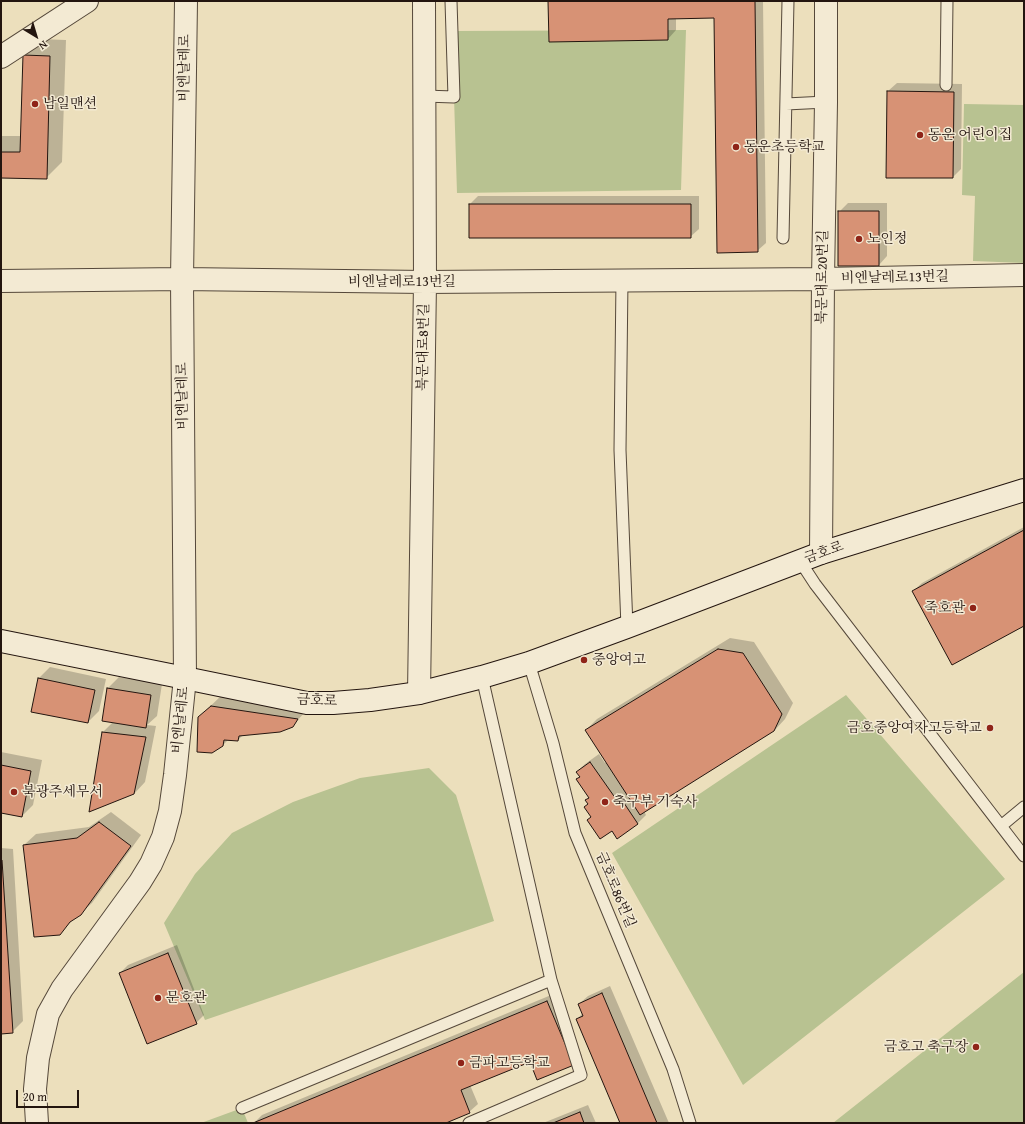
<!DOCTYPE html>
<meta charset="utf-8">
<style>
body{margin:0}
#map{position:relative;width:1025px;height:1124px;overflow:hidden;background:#ecdfbc;font-family:"Gentium Book Plus",serif}
canvas{display:block}
.frame{position:absolute;inset:0;border:2px solid #23150f;pointer-events:none}
.north{position:absolute;left:16px;top:16px;width:40px;height:40px;-webkit-text-stroke:3px #f3ead3;paint-order:stroke;rotate:142deg;font-size:11px;font-weight:700;line-height:16px;text-align:center;color:#23150f}
.north::after{content:'';display:block;margin:auto;width:14px;height:18px;background:#23150f;clip-path:polygon(50% 0,100% 100%,50% 72%,0 100%)}
.scale{position:absolute;left:16px;top:1090px;width:63px;height:18px;box-sizing:border-box;border:2px solid #23150f;border-top:0;padding-left:5px;font-size:12px;line-height:14px;white-space:nowrap;color:#23150f;-webkit-text-stroke:3px #f3ead3;paint-order:stroke}
</style>
<div id="map">
<canvas width="1025" height="1124"></canvas>
<div class="frame"></div>
<div class="north">N</div>
<div class="scale">20 m</div>
</div>
<script>
const ctx = document.querySelector('canvas').getContext('2d');
ctx.lineJoin = 'round';
function paint(path, color) {
  ctx.fillStyle = color;
  ctx.fill(path, 'evenodd');
}
function shape(rows) {
  const path = new Path2D();
  for (const r of rows) {
    path.moveTo(r[0], r[1]);
    for (let i = 2; i < r.length; i += 2) path.lineTo(r[i], r[i + 1]);
  }
  return path;
}
function stroke(path, color, width, dash) {
  ctx.strokeStyle = color;
  ctx.lineWidth = width;
  ctx.lineCap = dash ? 'butt' : 'round';
  ctx.setLineDash(dash || []);
  ctx.stroke(path);
}
function label(font, color, halo, rows, align = 'center') {
  ctx.font = font + ' "Gentium Book Plus","Noto Serif KR",serif';
  ctx.lineWidth = 3;
  ctx.setLineDash([]);
  ctx.textBaseline = 'middle';
  ctx.strokeStyle = halo;
  ctx.fillStyle = color;
  for (const [text, x, y, turn = 0] of rows) {
    ctx.save();
    ctx.translate(x, y);
    ctx.rotate((+turn || 0) * Math.PI / 180);
    ctx.textAlign = isNaN(turn) ? turn : align;
    if (halo) ctx.strokeText(text, 0, 0);
    ctx.fillText(text, 0, 0);
    ctx.restore();
  }
}
paint(shape([
 [686,30,681,190,457,193,454,97,456,31],
 [964,104,1024,105,1024,263,973,261,975,196,962,195],
 [846,695,1005,879,743,1085,612,853],
 [429,768,456,795,494,921,205,1020,164,923,195,874,232,833,293,802,360,778],
 [1024,972,1024,1123,833,1123],
 [242,1108,248,1123,201,1123]
]), '#b8c291');
paint(shape([
 [549,1,763,1,766,243,757,251,715,17,676,18,676,30,668,39],
 [40,39,66,40,62,162,46,178,1,177,1,136,22,136,24,55],
 [897,83,962,84,961,169,952,178,888,91],
 [478,196,699,196,699,229,690,237,470,204],
 [848,203,887,203,887,256,879,265,839,212],
 [1024,527,1024,624,913,591,922,583],
 [730,638,754,642,793,703,785,719,774,731,644,811,646,815,638,823,617,837,612,830,592,817,589,804,586,800,590,797,580,777,577,772,585,764,599,754,605,763,607,762,586,730,597,719],
 [50,667,106,679,99,711,88,722,32,711,39,678],
 [119,677,162,684,157,716,147,725,156,726,145,782,134,794,103,732,113,722,108,688],
 [222,695,308,709,292,726,244,734,238,740,228,740,223,745,199,717],
 [1,752,42,760,33,805,22,816,1,812],
 [111,812,141,835,92,903,80,914,75,917,60,934,24,845,36,834,89,827],
 [1,848,13,849,23,1021,12,1032,1,1033],
 [177,945,204,1015,196,1023,120,973,128,965],
 [610,986,669,1123,621,1123,577,1019,583,1013,579,1004,588,996],
 [556,993,582,1056,573,1064,530,1060,470,1085,478,1104,469,1112,443,1123,254,1123,262,1115],
 [588,1105,596,1123,543,1123]
]), '#0003');
const building = shape([
 [548,1,755,1,758,252,717,253,714,18,668,19,668,40,549,42,548,1],
 [23,55,50,56,47,179,1,178,1,152,20,152,23,55],
 [887,91,954,92,953,178,886,178,887,91],
 [469,204,691,204,691,238,469,238,469,204],
 [838,211,879,211,879,266,838,266,838,211],
 [1024,530,1024,626,952,665,912,591,1024,530],
 [718,649,743,653,782,714,774,731,640,815,585,730,718,649],
 [38,678,95,690,88,723,31,712,38,678],
 [107,688,151,695,146,728,102,721,107,688],
 [211,706,298,719,293,727,280,732,239,736,238,741,224,740,223,746,212,753,197,752,198,717,211,706],
 [102,732,146,737,134,794,89,812,102,732],
 [590,762,616,799,620,797,638,824,617,839,612,831,600,839,587,820,591,817,584,807,588,804,585,800,589,798,576,779,580,777,576,772,590,762],
 [1,765,31,771,22,817,1,813,1,765],
 [99,822,131,846,81,915,70,922,60,935,34,937,23,845,77,838,99,822],
 [1,860,2,860,13,1033,1,1034,1,860],
 [168,953,197,1024,147,1044,119,973,168,953],
 [602,993,657,1123,620,1123,576,1019,583,1016,578,1004,602,993],
 [547,1001,574,1065,537,1080,530,1062,461,1090,470,1113,446,1123,253,1123,547,1001],
 [580,1112,584,1123,553,1123,580,1112]
]);
paint(building, '#d79275');
stroke(building, '#23150f', 1);
const lane = shape([
 [946,85,947,1],
 [424,96,454,97,451,1],
 [786,104,826,102],
 [783,238,788,1],
 [622,280,620,450,627,627],
 [800,561,815,584,1024,856],
 [529,663,553,743,575,833,673,1069,690,1123],
 [1001,826,1024,807],
 [242,1108,551,980],
 [469,1123,581,1075,551,980,482,677]
]);
const street = shape([
 [1,57,87,1],
 [1,281,182,279,425,282,823,279,1024,275],
 [821,553,823,279,826,102,826,1],
 [419,693,425,282,424,1],
 [37,1123,35,1089,38,1058,48,1014,62,989,140,882,151,864,163,837,170,811,175,775,185,678,182,279,186,1]
]);
const secondary = shape([
 [1,641,185,678,307,703,333,703,370,700,419,693,482,677,529,663,627,627,821,553,1024,490]
]);
stroke(lane, '#55483a', 13);
stroke(street, '#55483a', 24);
stroke(secondary, '#23150f', 24);
stroke(lane, '#f3ead3', 11);
stroke(street, '#f3ead3', 22);
stroke(secondary, '#f3ead3', 22);
for (const [x, y, r, color] of [
 [35,104,4,"#8f2418"],
 [920,135,4,"#8f2418"],
 [736,147,4,"#8f2418"],
 [859,239,4,"#8f2418"],
 [973,608,4,"#8f2418"],
 [584,660,4,"#8f2418"],
 [990,728,4,"#8f2418"],
 [14,792,4,"#8f2418"],
 [605,802,4,"#8f2418"],
 [158,998,4,"#8f2418"],
 [976,1047,4,"#8f2418"],
 [461,1063,4,"#8f2418"]
]) {
  const dot = new Path2D();
  dot.arc(x, y, r, 0, 2 * Math.PI);
  ctx.fillStyle = color;
  ctx.fill(dot);
  stroke(dot, '#f3ead3', 1.5);
}
label('14px', '#23150f', '#f3ead3', [
 ["비엔날레로",185,68,-89],
 ["북문대로20번길",823,277,-89],
 ["비엔날레로13번길",895,278,-1],
 ["비엔날레로13번길",402,282],
 ["북문대로8번길",424,347,-89],
 ["비엔날레로",183,396,-91],
 ["금호로",824,553,-19],
 ["금호로",317,701,3],
 ["비엔날레로",181,720,-84],
 ["금호로86번길",615,890,67]
]);
label('14px', '#23150f', '#f3ead3', [
 ["남일맨션",43,104],
 ["동운 어린이집",928,135],
 ["동운초등학교",744,147],
 ["노인정",867,239],
 ["죽호관",965,608,"right"],
 ["중앙여고",592,660],
 ["금호중앙여자고등학교",982,728,"right"],
 ["북광주세무서",22,792],
 ["축구부 기숙사",613,802],
 ["문호관",166,998],
 ["금호고 축구장",968,1047,"right"],
 ["금파고등학교",469,1063]
], 'left');
</script>
